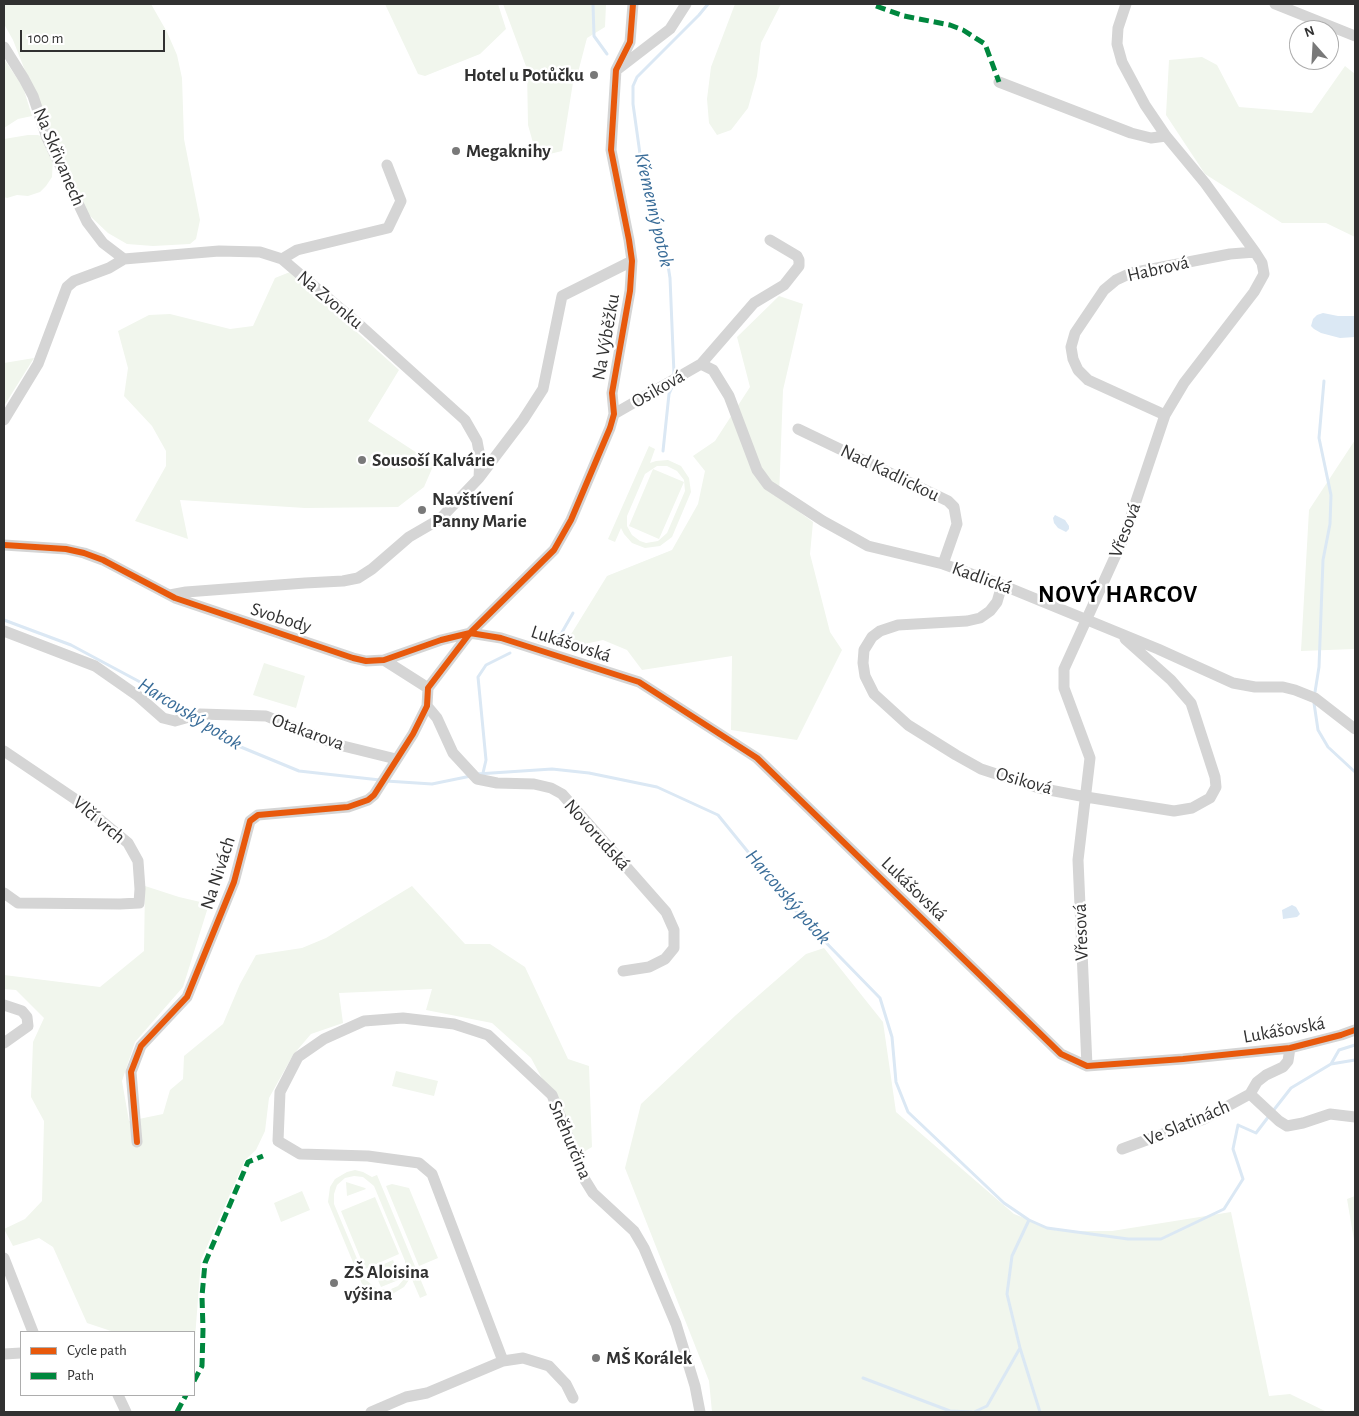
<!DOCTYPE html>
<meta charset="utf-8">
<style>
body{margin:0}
#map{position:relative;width:1359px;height:1416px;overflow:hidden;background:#fff;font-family:"Alegreya Sans",sans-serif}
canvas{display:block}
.frame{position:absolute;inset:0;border:5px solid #313131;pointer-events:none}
.legend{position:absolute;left:20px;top:1331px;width:175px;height:65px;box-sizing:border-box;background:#fff;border:1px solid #adadad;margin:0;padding:6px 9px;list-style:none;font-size:15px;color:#313131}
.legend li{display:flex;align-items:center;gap:10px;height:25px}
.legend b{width:25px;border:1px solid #adadad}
.north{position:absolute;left:1289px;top:20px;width:50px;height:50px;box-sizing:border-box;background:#fff;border:1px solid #adadad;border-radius:50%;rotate:341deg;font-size:14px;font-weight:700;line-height:20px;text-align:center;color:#313131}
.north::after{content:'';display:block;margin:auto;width:18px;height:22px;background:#797979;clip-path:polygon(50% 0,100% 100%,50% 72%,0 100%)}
.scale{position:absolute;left:20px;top:30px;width:145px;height:22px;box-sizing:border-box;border:2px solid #313131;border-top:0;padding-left:6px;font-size:15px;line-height:18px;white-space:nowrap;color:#313131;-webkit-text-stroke:4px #fff;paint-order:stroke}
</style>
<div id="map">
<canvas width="1359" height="1416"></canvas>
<div class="frame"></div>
<ul class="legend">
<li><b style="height:6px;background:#e8590c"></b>Cycle path</li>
<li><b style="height:6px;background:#00873e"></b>Path</li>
</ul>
<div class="north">N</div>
<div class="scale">100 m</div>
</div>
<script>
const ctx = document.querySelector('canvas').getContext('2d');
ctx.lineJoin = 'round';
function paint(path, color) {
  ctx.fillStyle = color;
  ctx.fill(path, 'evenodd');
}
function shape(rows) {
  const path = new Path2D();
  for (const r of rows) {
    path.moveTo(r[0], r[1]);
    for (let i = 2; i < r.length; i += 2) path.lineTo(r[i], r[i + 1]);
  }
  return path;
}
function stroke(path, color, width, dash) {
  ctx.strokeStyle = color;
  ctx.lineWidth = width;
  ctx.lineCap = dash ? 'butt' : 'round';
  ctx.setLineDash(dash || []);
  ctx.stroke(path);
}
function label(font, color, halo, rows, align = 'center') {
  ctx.font = font + ' "Alegreya Sans",sans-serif';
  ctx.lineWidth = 5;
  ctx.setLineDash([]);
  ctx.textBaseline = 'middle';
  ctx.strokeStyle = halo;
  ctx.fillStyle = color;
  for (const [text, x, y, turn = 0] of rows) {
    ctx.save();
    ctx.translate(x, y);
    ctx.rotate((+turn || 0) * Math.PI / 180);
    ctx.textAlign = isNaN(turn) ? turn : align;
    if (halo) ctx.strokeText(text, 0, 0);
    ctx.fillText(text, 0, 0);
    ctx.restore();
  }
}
paint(shape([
 [4,4,151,4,167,32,177,55,182,78,184,139,200,220,196,239,190,244,153,246,127,244,108,233,89,215,48,129,13,40,4,24],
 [385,4,498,4,506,29,480,54,425,76,418,74],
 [503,4,606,4,605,27,587,38,575,84,575,70,562,151,537,157,528,125,527,69],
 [735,4,781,4,761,43,757,76,748,108,731,130,717,135,709,123,707,99,711,67],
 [1202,57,1217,65,1239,107,1312,113,1345,66,1355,74,1355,237,1326,223,1282,223,1205,174,1166,115,1169,60],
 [4,59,23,87,32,116,18,119,4,128],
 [28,135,38,135,45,138,53,157,52,177,46,186,40,192,28,196,17,195,7,198,4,197,4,139],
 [290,272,399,370,368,421,434,464,424,487,398,507,305,508,180,500,188,539,135,521,166,466,166,451,152,426,124,396,128,368,118,331,149,315,170,314,230,329,253,326,275,278],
 [779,296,803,304,783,390,779,497,813,522,810,554,830,632,842,650,797,740,731,730,732,656,642,670,627,650,603,640,562,649,607,576,672,550,698,504,705,471,693,456,715,441,750,387,737,337],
 [34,358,4,406,4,363],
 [1355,440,1355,649,1301,651,1309,510],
 [649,446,655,449,650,463,656,461,668,460,681,466,689,478,691,492,672,537,660,546,645,548,632,543,624,534,621,528,615,542,608,539],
 [657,466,667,466,677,471,684,480,685,491,667,533,658,541,646,543,640,541,632,535,627,526,627,516,645,474],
 [653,469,684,482,659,539,629,526],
 [264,663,305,676,296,708,253,695],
 [145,886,179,897,209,904,183,987,135,1042,122,1081,129,1121,163,1114,170,1090,183,1079,184,1056,223,1024,240,984,256,955,302,948,326,938,412,886,465,944,490,944,525,967,568,1059,589,1066,592,1147,582,1153,531,1058,492,1023,426,1010,432,989,339,993,343,1023,311,1034,293,1055,269,1098,265,1131,256,1150,245,1160,201,1260,195,1338,194,1338,194,1332,114,1332,87,1323,53,1247,39,1238,13,1246,4,1229,25,1219,42,1201,44,1121,31,1097,33,1042,44,1018,16,990,4,989,4,975,100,987,144,951],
 [824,948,883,1022,896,1112,1014,1214,1057,1231,1112,1231,1231,1212,1269,1396,1290,1394,1327,1412,712,1412,709,1381,625,1168,641,1104,736,1015,806,954],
 [396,1071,438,1081,434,1096,392,1086],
 [355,1170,363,1172,372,1177,377,1175,427,1295,420,1298,411,1277,404,1287,389,1296,384,1296,372,1293,362,1284,328,1202,330,1187,335,1179,347,1172],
 [354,1176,363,1177,374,1186,405,1261,406,1271,404,1279,398,1286,391,1289,377,1289,366,1280,334,1204,334,1194,337,1185,345,1178],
 [346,1182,365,1188,366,1189,347,1196],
 [392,1184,409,1188,438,1258,419,1266,386,1186],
 [302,1191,310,1210,281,1222,274,1203],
 [1355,1196,1355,1246,1347,1199],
 [375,1197,399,1254,365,1269,341,1211],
 [393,1260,401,1279,381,1287,373,1269]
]), '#f1f6ed');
paint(shape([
 [1323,313,1338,316,1355,316,1355,337,1340,338,1321,333,1314,329,1311,326,1313,319,1317,315],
 [1055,515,1065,520,1069,526,1069,529,1066,532,1058,528,1054,523,1053,518],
 [1292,905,1296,907,1300,914,1297,917,1283,919,1282,910]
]), '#dbe8f4');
stroke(shape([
 [593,4,594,36,607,54],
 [674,374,670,278,664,240,641,161,633,104,633,86,637,77,699,15,708,4],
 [663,451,669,394,673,385],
 [4,620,71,645,155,690,190,714],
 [539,641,561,634,573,613],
 [1315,692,1319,667,1323,560,1330,524,1331,495,1319,438,1324,381],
 [1314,703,1318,730,1328,747,1355,772],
 [197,719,236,745,299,771,380,780],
 [483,773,486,760,478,677,486,665,510,653],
 [477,774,552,769,589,773,657,787,718,815,801,917,880,998,892,1037,896,1082,908,1112,1004,1203,1029,1220,1047,1228,1128,1239,1161,1239,1224,1209,1243,1179,1233,1149,1238,1125,1256,1133,1269,1116],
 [386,781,432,784,471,776],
 [1331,1064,1355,1060],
 [1273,1111,1291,1088,1331,1064,1339,1050,1355,1045],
 [1029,1220,1012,1256,1007,1294,1020,1348,1040,1412],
 [863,1378,950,1411,972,1412],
 [974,1412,987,1406,1020,1348]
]), '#dbe8f4', 3);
stroke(shape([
 [1275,4,1355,36],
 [4,47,24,79,33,96,47,138,87,222,103,243,124,259],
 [618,69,670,29,686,4],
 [999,82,1131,133,1151,138,1166,136],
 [282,259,297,250,388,228,401,201,387,165],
 [701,364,713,370,729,396,757,470,768,485,823,521,852,537,868,546,943,564,1002,585,1158,649,1233,683,1255,687,1283,687,1295,690,1315,698,1355,729],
 [614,414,701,364,754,303,784,285,799,266,799,260,797,256,770,240],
 [1165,415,1088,380,1078,370,1073,359,1071,347,1075,333,1104,290,1116,280,1131,273,1230,254,1255,252],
 [4,420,38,364,67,287,74,281,109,268,124,259,219,251,260,252,282,259,362,327,465,420,477,441,480,457,479,478],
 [798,429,948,501,954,507,957,524,943,564],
 [4,545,66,549,84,553,103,560,175,598,353,658,366,661,384,660,441,640,470,633,501,638,639,682,757,758,1061,1054,1087,1066,1183,1059,1290,1048,1341,1035,1355,1030],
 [1002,585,997,602,990,611,980,618,967,621,898,625,880,631,872,637,864,650,863,663,865,676,874,694,908,725,956,755,981,769,1039,788,1086,797,1174,811,1192,808,1210,798,1216,787,1215,777,1191,703,1171,680,1125,639],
 [170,595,186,592,305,583,343,581,358,578,372,569,409,537,440,519,479,478,523,420,543,389,562,296,632,261],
 [4,631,95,666,138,696,163,718,175,721,200,714,266,716,335,744,396,759],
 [384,660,428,688],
 [427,706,437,718,453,753,477,779,497,783,534,784,551,788,562,794,666,912,674,930,674,948,665,959,649,967,623,971],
 [4,751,75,799,128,843,138,861,140,889,139,903,120,904,18,903,4,893],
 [4,1005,22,1011,27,1017,28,1026,4,1043],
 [1087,1066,1078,860,1090,758,1064,688,1064,669,1124,537,1165,415,1184,383,1254,292,1264,274,1262,263,1255,252,1205,183,1166,136,1145,105,1122,62,1117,44,1118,28,1126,4],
 [1250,1094,1279,1121,1287,1126,1303,1123,1330,1114,1355,1117],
 [137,1142,131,1072,141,1046,187,997,234,882,250,821,258,815,348,807,368,800,374,795,413,734,427,706,428,688,470,633,554,550,571,520,610,428,614,414,612,393,630,291,632,261,629,240,611,150,616,70,630,42,633,4],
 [1122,1149,1204,1119,1250,1094,1257,1082,1266,1075,1283,1067,1288,1061,1290,1048],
 [4,1258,33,1332],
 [4,1354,21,1353],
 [503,1361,432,1174,419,1163,368,1156,300,1154,278,1141,280,1092,298,1057,324,1039,364,1021,403,1018,454,1024,488,1035,552,1095,585,1180,593,1193,634,1231,644,1248,676,1324,695,1386,700,1412],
 [118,1395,126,1412],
 [371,1412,406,1397,427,1393,503,1361,523,1358,549,1366,566,1384,573,1398]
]), '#d5d5d5', 11);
stroke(shape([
 [876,6,904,16,950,25,963,30,985,44,999,82],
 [194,1381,202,1366,203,1330,202,1296,205,1263,248,1162,263,1156],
 [177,1412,186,1395]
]), '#00873e', 5, [10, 5]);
stroke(shape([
 [4,545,66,549,84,553,103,560,175,598,353,658,366,661,384,660,441,640,470,633,501,638,639,682,757,758,1061,1054,1087,1066,1183,1059,1290,1048,1341,1035,1355,1030],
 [137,1142,131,1072,141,1046,187,997,234,882,250,821,258,815,348,807,368,800,374,795,413,734,427,706,428,688,470,633,554,550,571,520,610,428,614,414,612,393,630,291,632,261,629,240,611,150,616,70,630,42,633,4]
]), '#e8590c', 6);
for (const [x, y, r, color] of [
 [594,75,5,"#797979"],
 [456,151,5,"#797979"],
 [362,460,5,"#797979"],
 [422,510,5,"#797979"],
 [334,1283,5,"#797979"],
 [596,1358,5,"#797979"]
]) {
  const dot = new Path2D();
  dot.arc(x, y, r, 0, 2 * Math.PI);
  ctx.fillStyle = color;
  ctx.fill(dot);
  stroke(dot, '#fff', 2);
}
label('bold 19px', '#313131', '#fff', [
 ["Hotel u Potůčku",584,75,"right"],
 ["Megaknihy",466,151],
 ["Sousoší Kalvárie",372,460],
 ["Navštívení",432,499],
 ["Panny Marie",432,521],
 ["ZŠ Aloisina",344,1272],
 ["výšina",344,1294],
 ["MŠ Korálek",606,1358]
], 'left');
label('19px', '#313131', '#fff', [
 ["Na Skřivanech",59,157,67],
 ["Habrová",1158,269,-13],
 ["Na Zvonku",330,300,40],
 ["Na Výběžku",606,337,-80],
 ["Osiková",658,389,-30],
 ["Nad Kadlickou",890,473,26],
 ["Vřesová",1125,530,-69],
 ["Kadlická",982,578,20],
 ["Svobody",281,618,18],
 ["Lukášovská",571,644,18],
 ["Otakarova",308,732,20],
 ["Osiková",1024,781,16],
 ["Vlčí vrch",99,820,40],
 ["Novorudská",597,835,48],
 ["Na Nivách",218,873,-72],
 ["Lukášovská",914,889,44],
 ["Vřesová",1081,932,-92],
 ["Lukášovská",1284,1030,-10],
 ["Ve Slatinách",1187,1123,-23],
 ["Sněhurčina",570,1140,67]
]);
label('italic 20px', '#3a6d99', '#fff', [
 ["Křemenný potok",654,210,77],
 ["Harcovský potok",190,714,32],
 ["Harcovský potok",788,897,49]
]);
ctx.letterSpacing = '1px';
label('bold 24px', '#000', '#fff', [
 ["NOVÝ HARCOV",1118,595]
]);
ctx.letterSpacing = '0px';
</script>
